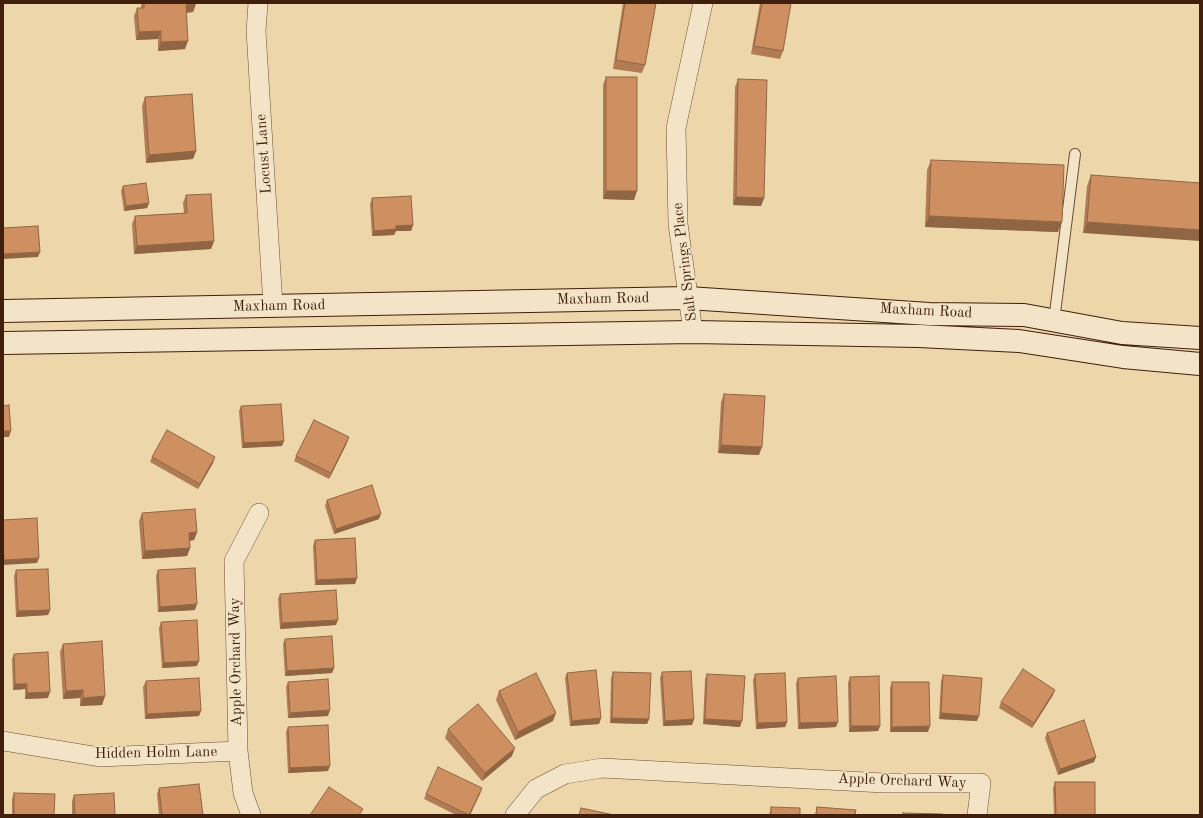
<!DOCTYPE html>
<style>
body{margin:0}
#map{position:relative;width:1203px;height:818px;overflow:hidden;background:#edd6aa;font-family:"Old Standard TT",serif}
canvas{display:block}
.frame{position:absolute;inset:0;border:4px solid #411f0d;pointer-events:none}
</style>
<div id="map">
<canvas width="1203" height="818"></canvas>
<div class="frame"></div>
</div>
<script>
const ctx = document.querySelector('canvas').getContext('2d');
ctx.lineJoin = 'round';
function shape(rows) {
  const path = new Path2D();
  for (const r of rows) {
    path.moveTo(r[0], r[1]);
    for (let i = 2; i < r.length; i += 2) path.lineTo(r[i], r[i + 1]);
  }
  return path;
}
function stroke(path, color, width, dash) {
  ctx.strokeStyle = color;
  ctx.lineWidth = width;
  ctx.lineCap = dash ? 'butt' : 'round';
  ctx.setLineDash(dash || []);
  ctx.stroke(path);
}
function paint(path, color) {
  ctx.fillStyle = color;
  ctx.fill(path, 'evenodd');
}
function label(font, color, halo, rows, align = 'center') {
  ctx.font = font + ' "Old Standard TT",serif';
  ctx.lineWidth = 3;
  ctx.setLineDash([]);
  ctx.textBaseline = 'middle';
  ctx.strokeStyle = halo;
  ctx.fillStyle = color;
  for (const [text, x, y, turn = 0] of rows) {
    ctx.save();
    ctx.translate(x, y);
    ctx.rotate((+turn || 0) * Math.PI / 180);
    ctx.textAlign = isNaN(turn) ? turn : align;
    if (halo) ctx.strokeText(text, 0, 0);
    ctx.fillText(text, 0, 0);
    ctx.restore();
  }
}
const service = shape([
 [1054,321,1075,154]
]);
const minor = shape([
 [258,3,256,31,273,306],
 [693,332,678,224,676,128,703,3],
 [3,741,100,757,238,751],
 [251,815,243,793,238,751,234,561,259,513],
 [515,815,536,789,565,774,602,768,884,783,981,783,977,815]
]);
const secondary = shape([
 [3,311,688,298,929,314,1024,315,1122,333,1200,338],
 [3,343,693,332,919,336,1019,341,1123,357,1200,364]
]);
stroke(service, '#6c4d34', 12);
stroke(minor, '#6c4d34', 20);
stroke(secondary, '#411f0d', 24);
stroke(service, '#f3e4c8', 10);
stroke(minor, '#f3e4c8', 19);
stroke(secondary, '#f3e4c8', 22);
paint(shape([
 [141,3,196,3,193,12,186,13,185,49,158,51,158,39,136,40,134,16,137,8,141,8],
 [623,3,656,3,645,65,642,73,613,69],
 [760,3,791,3,783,51,780,59,751,54],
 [606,77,634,200,603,199,603,85],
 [738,79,764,198,761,206,733,205,735,87],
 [145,97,196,151,193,159,146,163,142,106],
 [931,160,1058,232,925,227,927,170],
 [1091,175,1200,183,1083,233,1087,186],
 [123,186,149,203,147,208,124,211,121,191],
 [186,195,214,241,211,249,134,254,132,224,135,216,184,213,183,203],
 [372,198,413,225,411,231,396,231,394,235,372,236,370,204],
 [724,394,759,455,718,453,721,402],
 [241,406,282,446,242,448,239,411],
 [347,443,329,479,294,461,296,456],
 [152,457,213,463,198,489,150,462],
 [327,500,379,519,334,534,325,506],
 [142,513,197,532,194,540,190,541,190,548,187,556,142,559,139,521],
 [315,540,357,578,355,584,315,585,313,546],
 [16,570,50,610,48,615,16,617,14,576],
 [158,570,195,610,158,612,156,576],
 [280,594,336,625,280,629,278,599],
 [161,622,197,666,162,668,159,628],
 [285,639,334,668,332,673,285,676,283,644],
 [63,644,105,696,102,705,80,706,80,698,63,699,60,652],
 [14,654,48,698,25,699,25,689,13,690,12,659],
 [613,672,649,719,647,724,610,723,611,678],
 [662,672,694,719,692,725,663,726,660,678],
 [567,673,601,718,599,724,570,726,565,678],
 [707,674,740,727,703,724,705,679],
 [755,674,787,722,785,727,756,729,753,680],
 [943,675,977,721,939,719,941,681],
 [850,677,880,726,878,731,849,732,848,683],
 [798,678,836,727,798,729,796,683],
 [146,681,199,716,145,719,143,687],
 [288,682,328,716,288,718,286,687],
 [892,682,928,732,890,732,890,688],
 [499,691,553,721,515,740,496,700],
 [1053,695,1032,728,999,708,1001,702],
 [288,727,328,771,288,773,286,732],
 [448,729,512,756,482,781,445,738],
 [1047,733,1096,757,1094,762,1058,775,1045,738],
 [1055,782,1095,815,1054,815,1053,788],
 [159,788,203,815,159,815,157,794],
 [482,788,470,815,456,815,424,799,426,794],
 [14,793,54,815,12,815,12,799],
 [74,795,115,815,72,815,72,801],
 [771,807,800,815,769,815],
 [817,807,855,815,815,815]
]), '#b17c53');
paint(shape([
 [196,4,193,12,183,13,186,5],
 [161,31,158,39,136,40,139,32],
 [188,41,185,49,158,51,161,42],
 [196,151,193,159,146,163,149,155],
 [606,191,637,191,634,200,603,199],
 [736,197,764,198,761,206,733,205],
 [149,203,147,208,124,211,126,206],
 [929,216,1062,222,1058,232,925,227],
 [1087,222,1200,230,1200,241,1083,233],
 [413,225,411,231,396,231,394,235,372,236,374,231,396,226],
 [214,241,211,249,134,254,137,246],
 [40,252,38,257,3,259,3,254],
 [3,431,11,431,9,437,3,437],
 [349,437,347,443,329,479,331,473],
 [284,441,282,446,242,448,244,443],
 [721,445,762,447,759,455,718,453],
 [215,457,213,463,198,489,200,484],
 [381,514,379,519,334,534,336,529],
 [197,532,194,540,186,541,189,533],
 [190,548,187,556,142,559,145,551],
 [39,558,37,563,3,565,4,560],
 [357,578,355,584,315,585,317,580],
 [197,604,195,610,158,612,160,607],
 [50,610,48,615,16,617,18,611],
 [338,620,336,625,280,629,282,623],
 [199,661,197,666,162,668,164,663],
 [334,668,332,673,285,676,287,671],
 [15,684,27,684,25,689,13,690],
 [83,690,80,698,63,699,66,691],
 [1055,690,1053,695,1032,728,1034,723],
 [50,692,48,698,25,699,27,693],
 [105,696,102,705,80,706,83,698],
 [330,710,328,716,288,718,290,713],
 [201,711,199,716,145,719,147,714],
 [556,713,553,721,515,740,518,732],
 [941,713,979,716,977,721,939,719],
 [601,718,599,724,570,726,572,721],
 [612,718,649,719,647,724,610,723],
 [694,719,692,725,663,726,665,721],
 [705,719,742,721,740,727,703,724],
 [787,722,785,727,756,729,758,723],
 [838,722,836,727,798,729,800,723],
 [851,726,880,726,878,731,849,732],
 [930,726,928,732,890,732,892,727],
 [515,748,512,756,482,781,485,773],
 [1096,757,1094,762,1058,775,1060,769],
 [330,766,328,771,288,773,290,768],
 [482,788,480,794,470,815,469,815]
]), '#906544');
const building = shape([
 [144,3,196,3,196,4,186,5,188,41,161,42,161,31,139,32,137,8,144,8,144,3],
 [625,3,656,3,645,65,616,60,625,3],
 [762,3,791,3,783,51,754,46,762,3],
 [606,77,637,77,637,191,606,191,606,77],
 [738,79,767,80,764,198,736,197,738,79],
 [192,94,196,151,149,155,145,97,192,94],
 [931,160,1064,165,1062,222,929,216,931,160],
 [1091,175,1200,183,1200,230,1087,222,1091,175],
 [146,183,149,203,126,206,123,186,146,183],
 [211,194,214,241,137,246,135,216,187,213,186,195,211,194],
 [411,196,413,225,396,226,396,229,374,231,372,198,411,196],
 [38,226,40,252,3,254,3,228,38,226],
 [724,394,765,396,762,447,721,445,724,394],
 [281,404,284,441,244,443,241,406,281,404],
 [9,405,11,431,3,431,3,406,9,405],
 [314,420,349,437,331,473,296,456,314,420],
 [167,430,215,457,200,484,152,457,167,430],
 [372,485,381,514,336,529,327,500,372,485],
 [195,509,197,532,189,533,190,548,145,551,142,513,195,509],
 [37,518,39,558,4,560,3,542,3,520,37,518],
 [355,538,357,578,317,580,315,540,355,538],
 [195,568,197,604,160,607,158,570,195,568],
 [48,569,50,610,18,611,16,570,48,569],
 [336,590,338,620,282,623,280,594,336,590],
 [197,620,199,661,164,663,161,622,197,620],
 [332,636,334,668,287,671,285,639,332,636],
 [102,641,105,696,83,698,83,690,66,691,63,644,102,641],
 [48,652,50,692,27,693,27,684,15,684,14,654,48,652],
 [1023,669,1055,690,1034,723,1001,702,1023,669],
 [596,670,601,718,572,721,567,673,596,670],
 [691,671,694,719,665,721,662,672,691,671],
 [613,672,651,673,649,719,612,718,613,672],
 [536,673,556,713,518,732,499,691,536,673],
 [785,673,787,722,758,723,755,674,785,673],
 [707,674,745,676,742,721,705,719,707,674],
 [943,675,982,678,979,716,941,713,943,675],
 [836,676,838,722,800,723,798,678,836,676],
 [879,676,880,726,851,726,850,677,879,676],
 [199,678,201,711,147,714,146,681,199,678],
 [328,679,330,710,290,713,288,682,328,679],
 [892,682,929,682,930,726,892,727,892,682],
 [478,704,515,748,485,773,448,729,478,704],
 [1084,720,1096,757,1060,769,1047,733,1084,720],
 [328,725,330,766,290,768,288,727,328,725],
 [438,767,482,788,469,815,426,794,438,767],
 [1055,782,1095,782,1095,815,1056,815,1055,782],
 [199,784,203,815,162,815,159,788,199,784],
 [329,787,363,809,359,815,310,815,329,787],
 [14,793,55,794,54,815,14,815,14,793],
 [114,793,115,815,75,815,74,795,114,793],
 [771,807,800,808,800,815,771,815,771,807],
 [817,807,856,810,855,815,816,815,817,807],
 [581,808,614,815,579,815,581,808],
 [903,813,943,814,943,815,903,815,903,813]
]);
paint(building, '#ce9061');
stroke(building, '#906544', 1);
label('15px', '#411f0d', '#f3e4c8', [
 ["Locust Lane",264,154,-94],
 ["Salt Springs Place",685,262,-97],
 ["Maxham Road",603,299,-1],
 ["Maxham Road",279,306,-1],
 ["Maxham Road",926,311,3],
 ["Apple Orchard Way",236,662,-91],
 ["Hidden Holm Lane",156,753,-1],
 ["Apple Orchard Way",902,781,2]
]);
</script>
